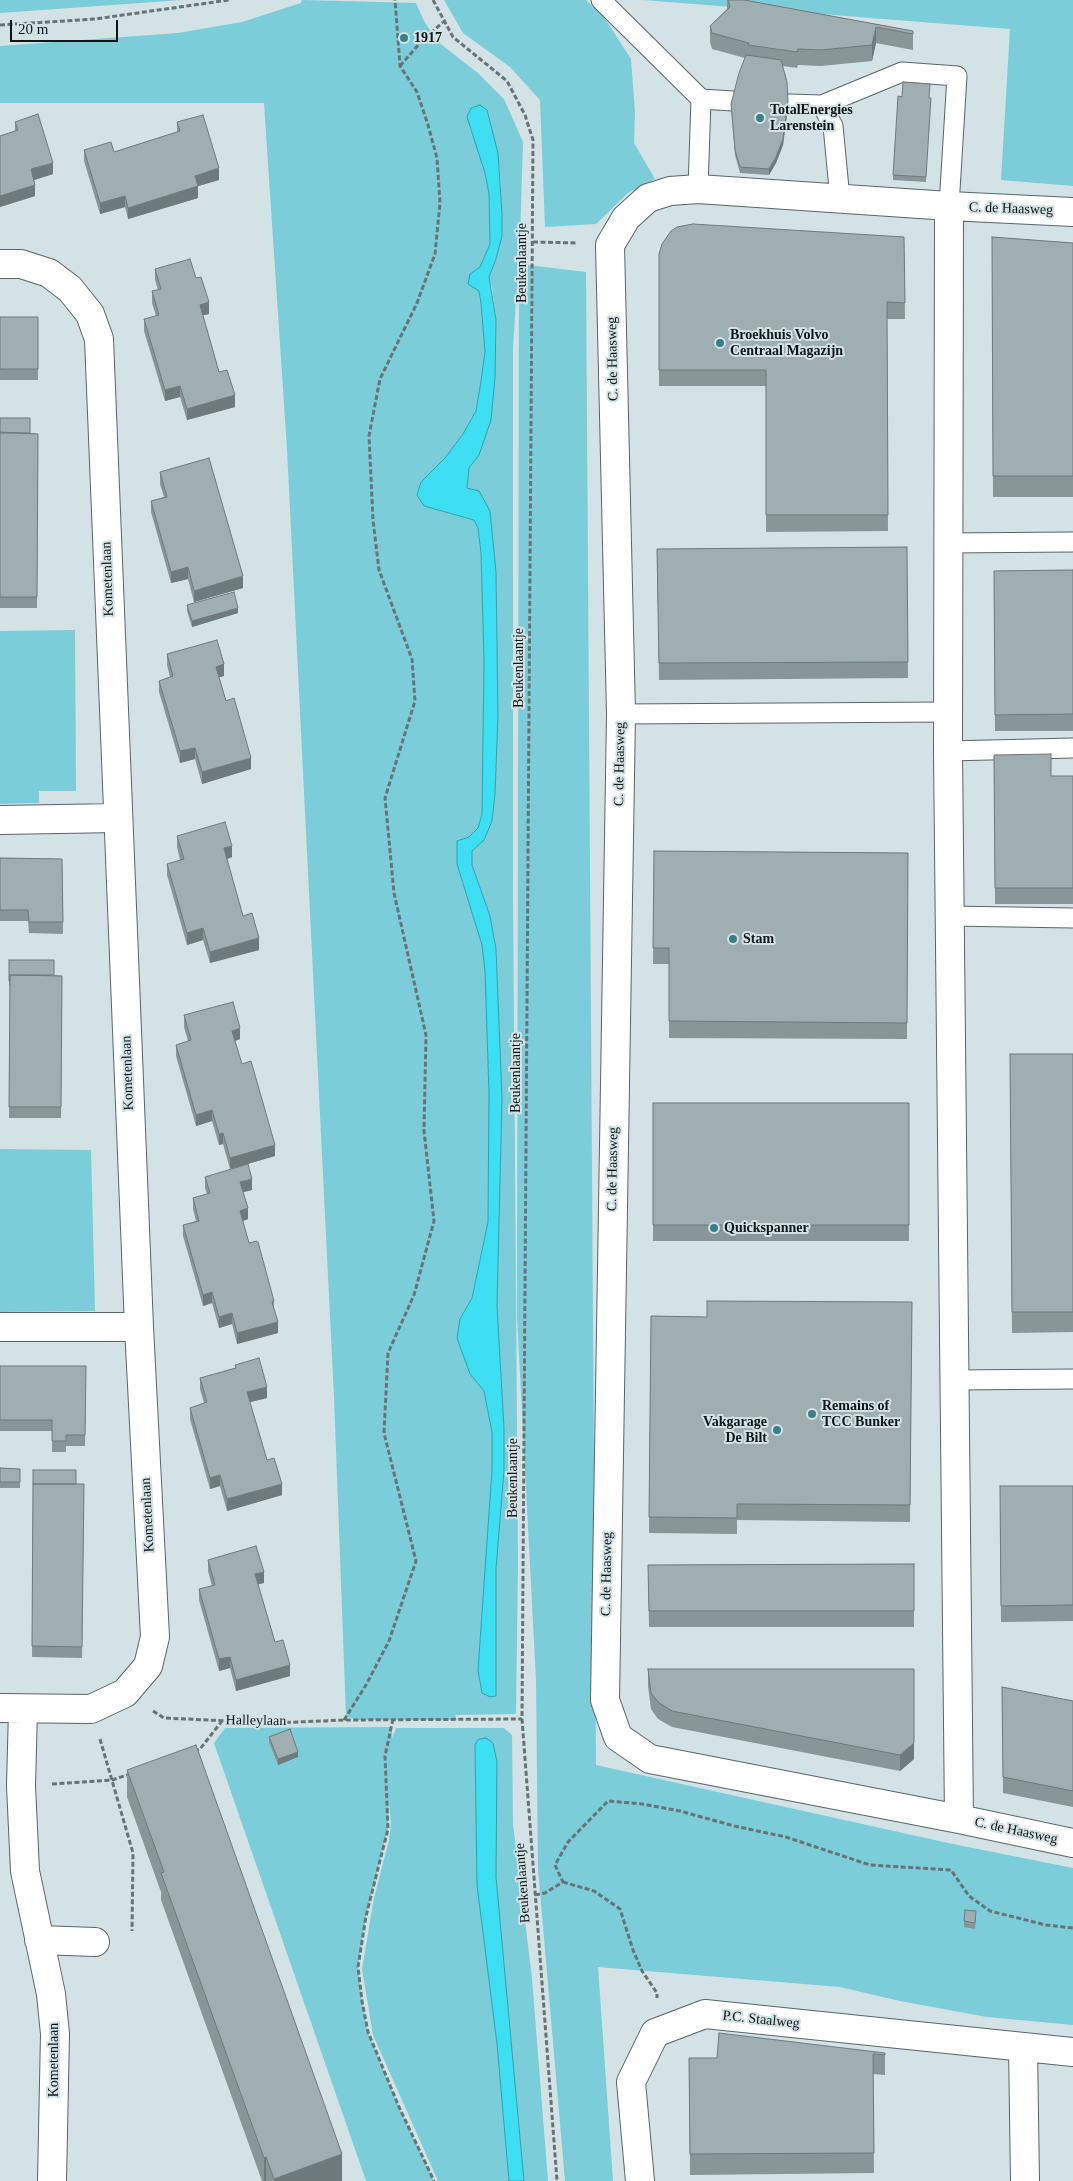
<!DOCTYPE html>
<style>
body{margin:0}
#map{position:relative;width:1073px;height:2181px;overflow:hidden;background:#d2e2e5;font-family:"Times New Roman",serif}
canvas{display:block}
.scale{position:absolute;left:10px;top:20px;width:108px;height:22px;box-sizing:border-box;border:2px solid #101617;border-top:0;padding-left:6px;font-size:15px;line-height:18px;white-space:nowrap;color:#101617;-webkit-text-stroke:4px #d2e2e5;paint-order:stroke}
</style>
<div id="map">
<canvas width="1073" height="2181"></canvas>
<div class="scale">20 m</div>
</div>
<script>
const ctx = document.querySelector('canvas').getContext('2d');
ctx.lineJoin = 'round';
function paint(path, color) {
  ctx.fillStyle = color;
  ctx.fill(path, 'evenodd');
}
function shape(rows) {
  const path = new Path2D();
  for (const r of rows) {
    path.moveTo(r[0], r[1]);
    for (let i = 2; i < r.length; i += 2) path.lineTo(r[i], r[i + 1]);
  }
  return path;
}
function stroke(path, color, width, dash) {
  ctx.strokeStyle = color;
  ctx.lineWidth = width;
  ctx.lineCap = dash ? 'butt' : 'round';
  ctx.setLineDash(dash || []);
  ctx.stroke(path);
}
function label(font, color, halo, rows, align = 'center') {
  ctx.font = font + ' "Times New Roman",serif';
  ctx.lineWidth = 4;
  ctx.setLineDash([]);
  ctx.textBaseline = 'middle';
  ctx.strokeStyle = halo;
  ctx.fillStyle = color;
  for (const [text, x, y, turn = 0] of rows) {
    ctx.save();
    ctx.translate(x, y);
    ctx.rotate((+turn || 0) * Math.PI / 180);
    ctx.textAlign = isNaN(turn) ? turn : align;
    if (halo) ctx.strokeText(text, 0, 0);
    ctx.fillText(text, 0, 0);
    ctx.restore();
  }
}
paint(shape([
 [0,0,182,0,0,13],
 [302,0,416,3,424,21,437,41,479,74,504,99,523,142,520,240,513,347,513,897,518,1563,516,1714,455,1715,457,1720,356,1720,346,1716,334,1397,287,449,264,103,0,103,0,46,178,33,242,22,301,3],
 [469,127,498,153,501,187,502,236,496,259,489,277,492,288,496,320,495,378,479,455,469,468,467,488,490,511,496,572,498,716,495,794,492,821,484,840,472,851,472,865,490,916,496,949,502,1098,497,1306,504,1428,504,1470,496,1569,496,1696,482,1693,478,1670,492,1470,492,1432,484,1391,470,1374,460,1319,472,1298,488,1222,489,1093,485,972,482,945,457,864,457,841,469,837,478,828,482,814,484,660,481,553,478,528,474,520,444,511,421,482,445,458,463,434,476,411,481,381,485,352,484,322,479,291,470,274,480,267,490,244,489,194,485,173,476,141],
 [444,0,586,0,604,17,631,59,635,112,634,143,655,179,628,193,596,224,545,227,540,100,510,67,463,33],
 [643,0,1073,0,1073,186,1001,180,1010,29],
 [519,264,586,272,596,1765,948,1843,1073,1868,1073,2025,987,2017,900,2001,840,1987,598,1967,613,2181,565,2181,538,1869,536,1680,517,1317],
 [75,630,76,791,39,791,39,803,0,804,0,631],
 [0,1149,91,1150,95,1311,0,1312],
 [392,1727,392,1738,396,1728,504,1728,512,1735,513,1824,532,1978,548,2181,524,2181,496,1877,496,1829,475,1754,477,1885,497,2044,509,2181,438,2181,373,2035,362,1969,374,1898,389,1840,391,1824,389,1804,388,1829,366,1916,358,1967,362,2001,368,2032,399,2107,434,2181,366,2181,214,1743,225,1728]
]), '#7bcdda');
const water = shape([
 [480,105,487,110,498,153,502,214,502,236,496,259,489,277,496,320,495,378,491,420,479,455,469,468,467,488,479,491,490,511,496,572,498,716,495,794,492,821,484,840,472,851,472,865,490,916,496,949,502,1098,497,1306,504,1428,504,1470,496,1569,496,1696,490,1697,482,1693,478,1670,492,1470,492,1432,484,1391,470,1374,457,1338,460,1319,472,1298,488,1222,489,1093,485,972,482,945,457,864,457,841,469,837,478,828,482,814,484,660,481,553,478,528,474,520,424,506,417,495,421,482,445,458,463,434,476,411,481,381,485,352,481,303,479,291,468,284,470,274,480,267,490,244,489,194,485,173,467,117,471,108,480,105],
 [486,1738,493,1743,497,1762,496,1877,524,2181,509,2181,497,2044,477,1885,475,1744,479,1739,486,1738]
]);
paint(water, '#3edef3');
stroke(water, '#30a2b1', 1);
const service = shape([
 [601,0,701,99,733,101],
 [788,104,822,105,902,72,957,76,949,206],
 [822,105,833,126,840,199],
 [698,189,701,99],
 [947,543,1073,542],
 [621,714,948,712],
 [948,751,1073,748],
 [950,916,1073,918],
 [954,1380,1073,1379]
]);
const minor = shape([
 [949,206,948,751,959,1819],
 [1073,212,949,206,698,189,670,191,648,198,626,218,610,245,621,714,605,1700,618,1737,650,1759,959,1819,1073,1843],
 [0,264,21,264,49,273,70,289,90,314,99,339,139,1327,155,1637,148,1666,125,1693,91,1709,0,1708],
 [0,820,118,818],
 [0,1327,139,1327],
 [23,1709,21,1786,25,1871,51,1994,55,2034,52,2181],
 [39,1940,95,1942],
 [1023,2047,1025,2181],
 [640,2181,631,2082,655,2033,705,2014,1073,2052]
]);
stroke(service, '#586669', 21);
stroke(minor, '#586669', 30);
stroke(shape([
 [433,0,453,37,507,81,525,115,533,140,522,1719,557,2181],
 [0,25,95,19,229,0],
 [400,66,420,43,443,22],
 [533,242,578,243],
 [153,1711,164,1718,274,1723,344,1720,522,1719],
 [393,1719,385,1756,388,1829,366,1916,358,1967,362,2001,368,2032,399,2107,434,2181],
 [344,1720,366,1685,389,1641,416,1561,384,1433,388,1353,414,1295,434,1221,424,1131,426,1035,394,893,385,798,415,701,412,659,379,570,373,520,369,436,380,379,417,303,435,254,440,203,437,158,428,125,417,92,400,66,395,0],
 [100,1739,133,1853,132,1931],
 [194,1751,200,1749,222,1721],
 [52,1784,112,1780,130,1774],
 [563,1882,594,1891,620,1909,633,1950,642,1971,657,1993,657,1998],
 [535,1895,545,1893,563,1882,555,1865,568,1842,608,1801,642,1804,680,1811,734,1826,786,1837,870,1865,951,1870,969,1896,990,1911,1046,1925,1073,1928]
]), '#687375', 3, [5, 2.5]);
stroke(service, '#fff', 19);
stroke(minor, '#fff', 28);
paint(shape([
 [727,0,744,0,913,31,913,50,876,43,872,61,821,66,798,65,797,68,783,66,788,107,783,145,776,163,769,175,740,173,735,155,731,104,745,58,712,49,710,42,710,26,727,9],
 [929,98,926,182,893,180,893,175],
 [15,122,53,174,34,180,35,196,0,207,0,136,15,131],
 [177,122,219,180,198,186,198,198,128,219,125,207,100,214,84,161,84,150,114,152,177,132],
 [904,237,905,319,887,319,888,531,766,532,766,386,659,386,659,254],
 [992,237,1073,243,1073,497,993,497],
 [155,269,196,278,209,314,203,315,219,372,235,407,187,420,180,397,165,401,144,331,144,319,156,316,152,303,152,291,158,290,155,280],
 [0,317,38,317,38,380,0,380],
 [0,418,30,433,38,434,37,608,0,608],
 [160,472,243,588,194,602,188,579,171,583,151,512,151,501,164,497,160,484],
 [907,547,908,678,659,680,657,549],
 [1073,570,1073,731,995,731,994,571],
 [187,605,238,613,192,627,187,611],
 [167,654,224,676,219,677,226,701,251,769,202,784,195,759,180,763,159,692,159,681,170,677,167,665],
 [994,755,1051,776,1073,776,1073,904,995,904],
 [177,836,232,857,227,859,243,916,259,950,210,963,203,940,187,945,167,875,167,864,180,860,177,847],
 [654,851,908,853,907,1039,669,1038,669,964,653,964],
 [0,858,62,859,63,934,29,933,28,921,0,921],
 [9,960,54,975,62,976,61,1118,9,1118,10,986,9,986],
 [184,1015,240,1039,235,1041,242,1064,275,1156,230,1169,223,1144,219,1145,212,1121,196,1126,176,1056,176,1045,188,1041,184,1027],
 [1010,1054,1073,1054,1073,1332,1012,1333],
 [653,1103,909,1103,909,1241,653,1241],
 [205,1177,252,1190,243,1192,248,1219,243,1221,249,1243,274,1301,274,1310,278,1333,237,1344,232,1324,219,1328,212,1303,203,1306,183,1236,183,1225,196,1221,193,1209,193,1198,207,1194,205,1188],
 [912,1302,910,1522,737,1520,737,1534,649,1533,651,1316,707,1317],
 [235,1365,267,1398,250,1402,267,1460,282,1495,227,1511,220,1486,210,1489,190,1419,190,1408,204,1403,200,1389,200,1378,235,1368],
 [0,1366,86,1366,85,1446,66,1446,66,1452,52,1452,52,1431,0,1431],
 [0,1468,20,1469,20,1488,0,1488],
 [33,1470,76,1484,84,1484,82,1658,32,1657],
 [1000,1486,1073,1486,1073,1621,1001,1622],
 [208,1560,264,1583,258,1584,275,1642,290,1676,236,1691,230,1668,219,1671,199,1600,199,1589,212,1586,208,1571],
 [914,1564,914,1627,649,1627,648,1565],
 [648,1669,914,1759,900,1771,672,1727,658,1719,651,1709,648,1686],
 [1002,1687,1073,1701,1073,1807,1003,1793],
 [269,1737,298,1757,278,1765,269,1742],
 [127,1770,342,2181,262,2181,161,1900,161,1892,127,1797],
 [976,1917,975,1929,964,1927,964,1921],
 [885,2053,885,2075,873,2074,874,2173,690,2175,689,2058,717,2058]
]), '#899698');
paint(shape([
 [876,27,876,43,872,61,872,45],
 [788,101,788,107,783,145,776,163,769,175,769,169],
 [53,163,53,174,31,181,31,169],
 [219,168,219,180,195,187,195,176],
 [35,185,35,196,0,207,0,196],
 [198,186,198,198,128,219,128,208],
 [125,196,125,207,100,214,100,203],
 [209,302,209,314,200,316,200,305],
 [180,386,180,397,165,401,165,390],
 [235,395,235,407,187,420,187,409],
 [188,567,188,579,171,583,171,572],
 [243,576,243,588,194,602,194,591],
 [238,608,238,613,192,627,192,621],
 [224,664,224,676,216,678,216,667],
 [195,748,195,759,180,763,180,751],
 [251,758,251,769,202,784,202,772],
 [232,846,232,857,224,860,224,848],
 [203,928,203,940,187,945,187,933],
 [259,938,259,950,210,963,210,952],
 [240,1028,240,1039,232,1042,232,1031],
 [212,1110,212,1121,196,1126,196,1115],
 [223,1133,223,1144,219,1145,219,1134],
 [275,1145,275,1156,230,1169,230,1158],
 [252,1179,252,1190,240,1193,240,1182],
 [248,1208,248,1219,240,1222,240,1211],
 [212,1292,212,1303,203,1306,203,1295],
 [232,1313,232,1324,219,1328,219,1317],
 [278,1322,278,1333,237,1344,237,1333],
 [267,1387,267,1398,247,1403,247,1392],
 [220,1475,220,1486,210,1489,210,1478],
 [282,1484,282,1495,227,1511,227,1499],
 [264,1572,264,1583,255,1585,255,1574],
 [230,1657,230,1668,219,1671,219,1659],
 [290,1665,290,1676,236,1691,236,1680],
 [914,1743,914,1759,900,1771,900,1755],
 [298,1752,298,1757,278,1765,278,1759],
 [342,2154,342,2181,274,2181,274,2179],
 [266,2157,266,2181,264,2181,264,2158]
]), '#6f7a7c');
const building = shape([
 [728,0,744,0,913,31,913,34,876,27,872,45,821,50,798,49,797,52,748,45,749,43,712,33,710,26,730,7,728,0],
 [746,55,781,60,787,82,788,101,783,139,776,157,769,169,740,167,735,150,731,104,739,73,746,55],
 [903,82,930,84,929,98,931,98,926,177,893,175,898,96,902,97,903,82],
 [38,114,53,163,31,169,35,185,0,196,0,136,18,130,15,122,38,114],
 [203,115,219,168,195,176,198,186,128,208,125,196,100,203,84,150,111,142,114,152,180,131,177,122,203,115],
 [693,224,904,237,905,303,887,302,888,515,766,515,766,370,659,370,659,254,662,244,671,231,677,227,693,224],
 [992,237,1073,243,1073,476,993,476,992,237],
 [190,259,196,278,201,277,209,302,200,305,219,372,227,370,235,395,187,409,180,386,165,390,144,319,159,315,152,291,161,289,155,269,190,259],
 [0,317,38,317,38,369,0,369,0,317],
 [0,418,30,418,30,433,0,433,0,418],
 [0,432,38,434,37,597,0,597,0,432],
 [209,458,243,576,194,591,188,567,171,572,151,501,167,497,160,472,209,458],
 [907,547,908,662,659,663,657,549,907,547],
 [1073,570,1073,714,995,715,994,571,1073,570],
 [234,592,238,608,192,621,187,605,234,592],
 [217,640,224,664,216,667,226,701,234,698,251,758,202,772,195,748,180,751,159,681,173,676,167,654,217,640],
 [1051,754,1051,776,1073,776,1073,888,995,888,994,755,1051,754],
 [225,822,232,846,224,848,227,859,243,916,252,913,259,938,210,952,203,928,187,933,167,864,184,859,177,836,225,822],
 [654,851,908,853,907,1023,669,1021,669,948,653,948,654,851],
 [0,858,62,859,63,922,29,922,28,910,0,910,0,858],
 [9,960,54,960,54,975,10,975,10,981,9,981,9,960],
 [10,975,62,976,61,1107,9,1107,10,975],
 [233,1002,240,1028,232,1031,242,1064,251,1061,275,1145,230,1158,223,1133,219,1134,212,1110,196,1115,176,1045,191,1040,184,1015,233,1002],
 [1010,1054,1073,1054,1073,1312,1012,1312,1010,1054],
 [653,1103,909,1103,909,1225,653,1225,653,1103],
 [248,1164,252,1179,240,1182,248,1208,240,1211,249,1243,257,1241,258,1242,274,1301,272,1302,278,1322,237,1333,232,1313,219,1317,212,1292,203,1295,183,1225,199,1221,193,1198,210,1193,205,1177,248,1164],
 [707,1301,912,1302,910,1505,737,1504,737,1518,649,1517,651,1316,707,1317,707,1301],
 [259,1358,267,1387,247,1392,267,1460,274,1458,282,1484,227,1499,220,1475,210,1478,190,1408,207,1402,200,1378,236,1368,235,1365,259,1358],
 [0,1366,86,1366,85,1435,66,1435,66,1441,52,1441,52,1420,0,1420,0,1366],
 [0,1468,20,1469,20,1482,0,1482,0,1468],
 [33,1470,76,1470,76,1484,33,1484,33,1470],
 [33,1484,84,1484,82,1647,32,1646,33,1484],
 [1000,1486,1073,1486,1073,1605,1001,1606,1000,1486],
 [256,1546,264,1572,255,1574,275,1642,283,1640,290,1665,236,1680,230,1657,219,1659,199,1589,215,1585,208,1560,256,1546],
 [914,1564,914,1611,649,1611,648,1565,914,1564],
 [648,1669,914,1669,914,1743,900,1755,672,1711,658,1702,651,1693,648,1669],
 [1002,1687,1073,1701,1073,1791,1003,1777,1002,1687],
 [290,1729,298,1752,278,1759,269,1737,290,1729],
 [196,1745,342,2154,274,2179,266,2157,264,2158,161,1873,164,1872,127,1770,196,1745],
 [965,1910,976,1911,975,1923,964,1921,965,1910],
 [719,2033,885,2053,885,2055,873,2054,874,2153,690,2154,689,2058,717,2058,719,2033]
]);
paint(building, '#9faeb1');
stroke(building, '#6f7a7c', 1);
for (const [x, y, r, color] of [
 [404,38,5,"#39808a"],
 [760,118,5,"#39808a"],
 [720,343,5,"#39808a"],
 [733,939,5,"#39808a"],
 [714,1228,5,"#39808a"],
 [812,1414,5,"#39808a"],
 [777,1430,5,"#39808a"]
]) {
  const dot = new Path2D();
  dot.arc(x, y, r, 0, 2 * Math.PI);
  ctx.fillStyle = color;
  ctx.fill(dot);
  stroke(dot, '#d2e2e5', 2);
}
label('bold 14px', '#101617', '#d2e2e5', [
 ["1917",414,38],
 ["TotalEnergies",770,110],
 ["Larenstein",770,126],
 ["Broekhuis Volvo",730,335],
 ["Centraal Magazijn",730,351],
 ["Stam",743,939],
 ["Quickspanner",724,1228],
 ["Remains of",822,1406],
 ["TCC Bunker",822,1422],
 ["Vakgarage",767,1422,"right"],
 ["De Bilt",767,1438,"right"]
], 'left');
label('14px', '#101617', '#d2e2e5', [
 ["C. de Haasweg",1011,209,2],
 ["Beukenlaantje",522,263,-90],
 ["C. de Haasweg",613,359,-91],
 ["Kometenlaan",108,579,-92],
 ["Beukenlaantje",519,668,-90],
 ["C. de Haasweg",620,764,-89],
 ["Kometenlaan",128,1073,-92],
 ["Beukenlaantje",516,1073,-90],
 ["C. de Haasweg",613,1169,-89],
 ["Beukenlaantje",513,1478,-90],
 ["Kometenlaan",148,1515,-93],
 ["C. de Haasweg",607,1574,-89],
 ["Halleylaan",256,1721,1],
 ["C. de Haasweg",1016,1831,12],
 ["Beukenlaantje",523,1883,-94],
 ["P.C. Staalweg",761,2020,6],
 ["Kometenlaan",54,2060,-90]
]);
</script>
